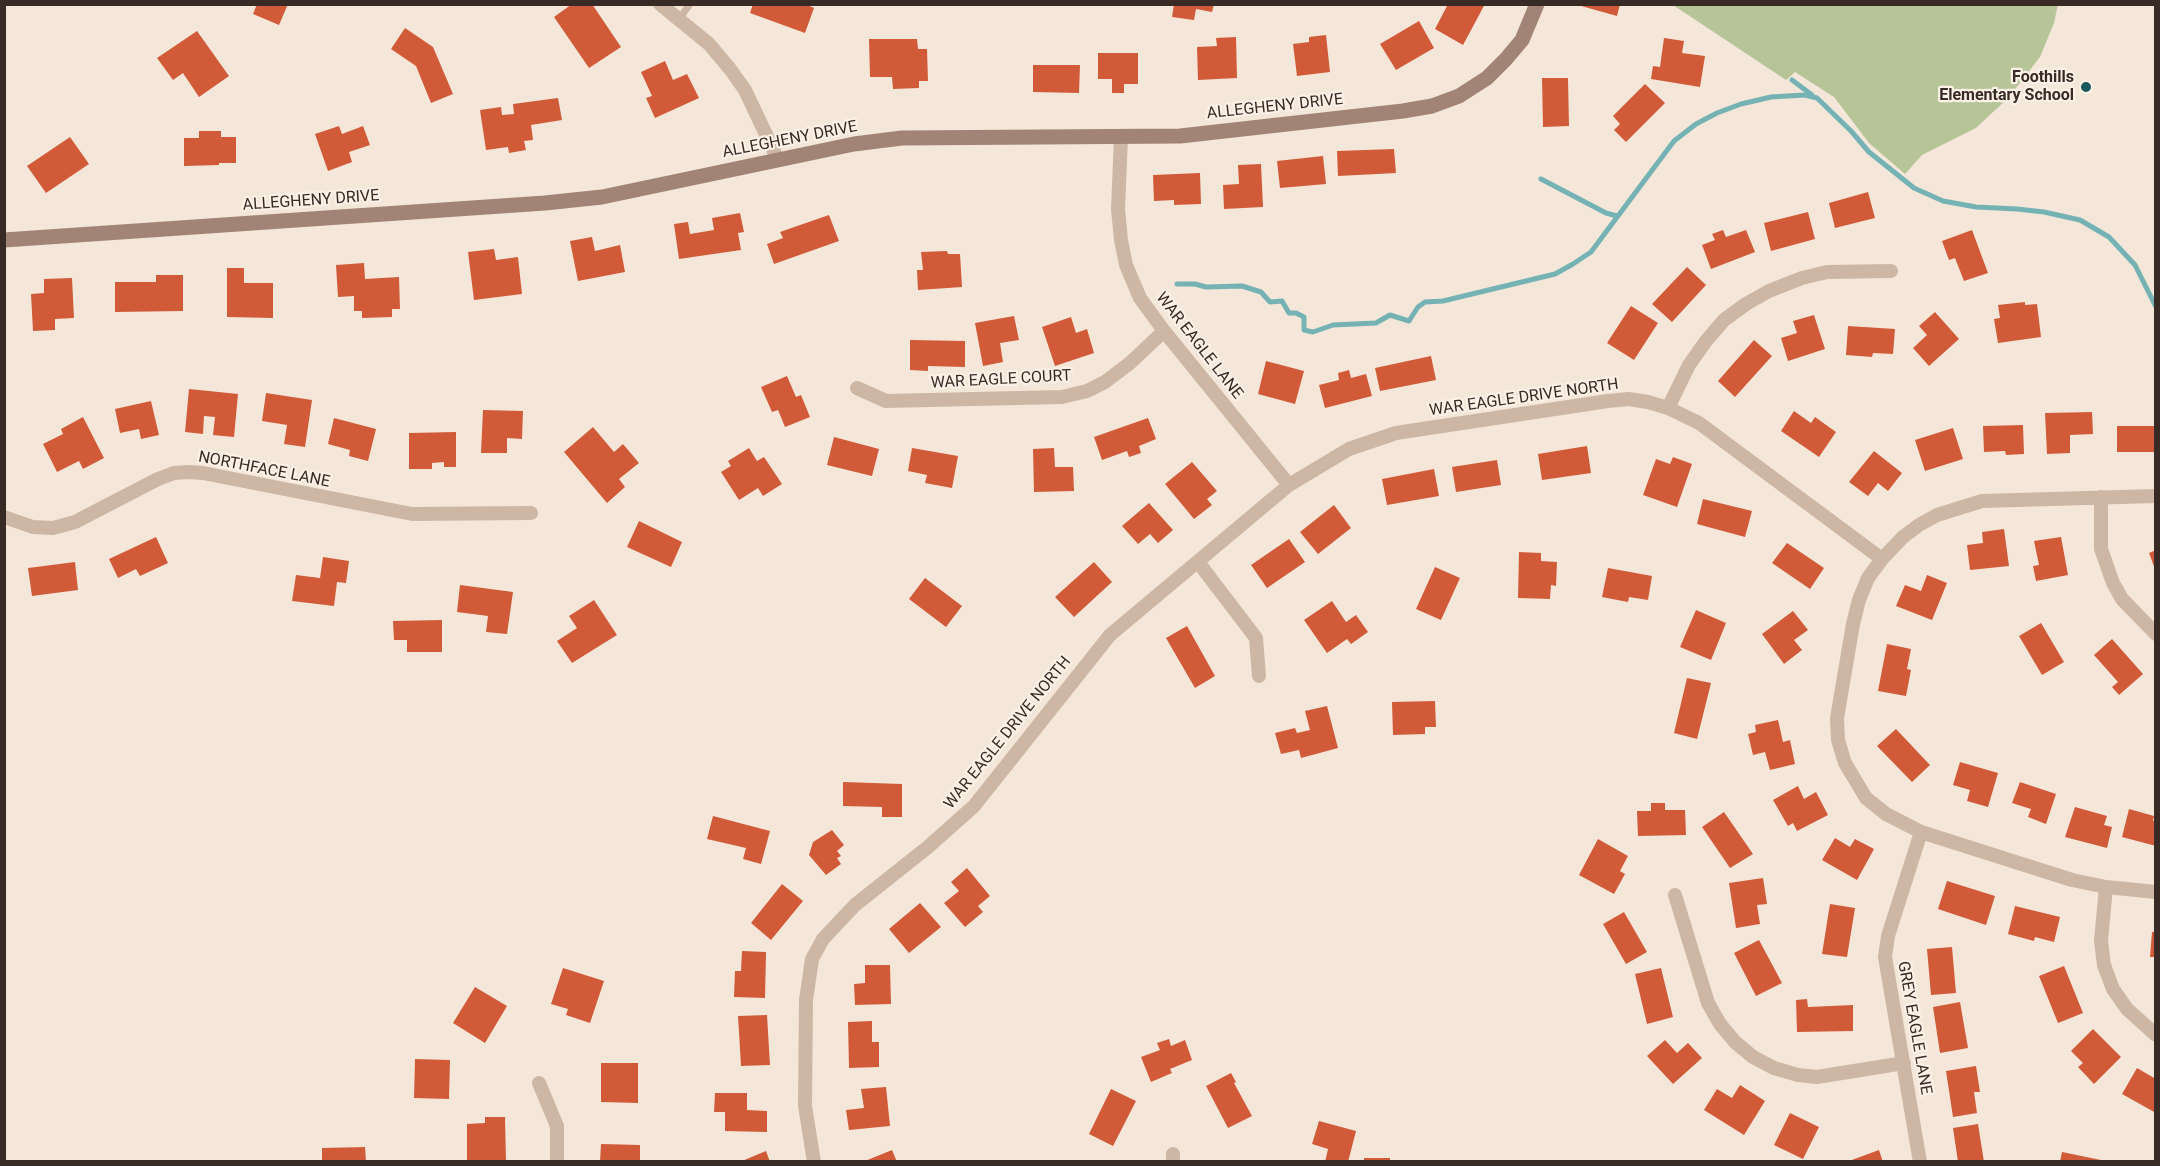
<!DOCTYPE html>
<style>
body{margin:0}
#map{position:relative;width:2160px;height:1166px;overflow:hidden;background:#f4e7d9;font-family:Roboto,sans-serif}
canvas{display:block}
.frame{position:absolute;inset:0;border:6px solid #382b26;pointer-events:none}
</style>
<div id="map">
<canvas width="2160" height="1166"></canvas>
<div class="frame"></div>
</div>
<script>
const ctx = document.querySelector('canvas').getContext('2d');
ctx.lineJoin = 'round';
function paint(path, color) {
  ctx.fillStyle = color;
  ctx.fill(path, 'evenodd');
}
function shape(rows) {
  const path = new Path2D();
  for (const r of rows) {
    path.moveTo(r[0], r[1]);
    for (let i = 2; i < r.length; i += 2) path.lineTo(r[i], r[i + 1]);
  }
  return path;
}
function stroke(path, color, width, dash) {
  ctx.strokeStyle = color;
  ctx.lineWidth = width;
  ctx.lineCap = dash ? 'butt' : 'round';
  ctx.setLineDash(dash || []);
  ctx.stroke(path);
}
function label(font, color, halo, rows, align = 'center') {
  ctx.font = font + ' Roboto,sans-serif';
  ctx.lineWidth = 4.5;
  ctx.setLineDash([]);
  ctx.textBaseline = 'middle';
  ctx.strokeStyle = halo;
  ctx.fillStyle = color;
  for (const [text, x, y, turn = 0] of rows) {
    ctx.save();
    ctx.translate(x, y);
    ctx.rotate((+turn || 0) * Math.PI / 180);
    ctx.textAlign = isNaN(turn) ? turn : align;
    if (halo) ctx.strokeText(text, 0, 0);
    ctx.fillText(text, 0, 0);
    ctx.restore();
  }
}
paint(shape([
 [2058,4,2054,23,2040,57,2009,97,1976,128,1922,155,1905,174,1869,143,1834,97,1795,72,1786,80,1673,5]
]), '#b6c498');
stroke(shape([
 [1792,80,1812,95],
 [1541,179,1606,213,1617,216],
 [1177,284,1195,284,1206,287,1242,286,1261,292,1270,302,1282,301,1289,313,1296,313,1304,317,1304,330,1313,332,1333,325,1376,323,1390,315,1409,321,1418,307,1425,302,1443,301,1555,274,1573,264,1591,252,1674,141,1696,124,1717,113,1741,104,1771,97,1805,95,1817,98,1851,131,1869,152,1914,188,1943,201,1976,207,2017,209,2044,212,2080,220,2109,237,2135,265,2156,307]
]), '#75b2b4', 5);
paint(shape([
 [257,4,288,4,279,25,253,14],
 [572,4,592,4,621,47,589,68,554,17],
 [753,4,805,4,814,8,805,33,750,13],
 [1174,4,1214,4,1212,12,1196,9,1194,20,1172,17],
 [1448,4,1485,4,1463,45,1435,29],
 [1574,4,1620,4,1617,16],
 [1419,21,1434,48,1396,70,1380,44],
 [405,28,433,47,453,94,431,103,416,66,391,49],
 [197,31,229,76,199,97,183,73,173,80,157,58],
 [1326,35,1330,72,1297,76,1293,44,1309,42,1309,37],
 [1236,37,1237,78,1198,80,1197,47,1217,46,1216,38],
 [1664,38,1684,41,1682,53,1705,56,1700,87,1651,79,1653,66,1660,67],
 [869,39,917,39,918,49,927,49,928,81,919,81,919,88,893,89,892,77,870,77],
 [1098,53,1138,53,1138,84,1124,84,1124,93,1112,93,1112,79,1098,79],
 [665,61,673,80,687,74,699,98,655,118,646,98,652,96,641,72],
 [1033,65,1080,65,1079,93,1033,92],
 [1542,78,1568,78,1569,126,1543,127],
 [1645,84,1665,103,1626,142,1614,130,1620,124,1613,116],
 [558,98,562,120,531,125,533,140,524,141,526,150,509,153,508,147,486,150,480,110,501,107,502,115,514,114,513,104],
 [339,126,342,134,363,126,370,145,349,152,352,162,328,171,315,134],
 [199,131,221,131,221,137,236,137,236,163,219,163,219,165,184,166,184,138,199,138],
 [70,137,89,164,46,193,27,166],
 [1394,149,1396,173,1338,176,1337,151],
 [1323,156,1326,184,1280,188,1277,161],
 [1261,164,1263,207,1224,209,1223,185,1239,184,1238,165],
 [1200,173,1201,204,1174,205,1174,200,1154,201,1153,175],
 [1868,192,1875,218,1835,228,1829,203],
 [1808,212,1815,239,1771,251,1764,223],
 [740,213,744,232,738,233,741,250,679,259,674,224,688,222,690,234,714,230,712,218],
 [829,215,839,241,774,264,767,244,783,238,780,232],
 [1723,230,1726,237,1746,230,1755,252,1711,269,1702,245,1715,240,1712,234],
 [1972,230,1988,273,1964,281,1955,258,1949,260,1942,241],
 [592,237,595,251,620,245,625,272,578,281,570,241],
 [494,249,496,260,518,257,522,294,474,300,468,252],
 [947,251,948,254,960,254,962,287,918,290,917,270,923,270,921,252],
 [364,263,365,279,399,277,400,309,392,309,392,317,362,318,362,311,354,311,354,296,338,297,336,265],
 [1687,267,1706,285,1672,322,1652,304],
 [227,268,244,268,244,283,273,283,273,318,227,317],
 [156,275,183,275,183,311,115,312,115,282,156,282],
 [72,278,74,318,55,319,55,330,33,331,31,294,44,293,44,279],
 [2025,302,2025,305,2037,304,2041,337,1998,343,1994,319,2000,318,1998,305],
 [1631,306,1658,323,1634,360,1607,343],
 [1935,312,1959,339,1929,366,1913,348,1927,335,1919,326],
 [1814,315,1825,349,1788,361,1781,338,1797,333,1793,321],
 [1014,316,1019,340,1000,343,1003,362,983,366,975,323],
 [1071,317,1076,333,1087,329,1094,353,1055,366,1042,327],
 [1848,326,1895,329,1893,354,1873,353,1872,357,1846,355],
 [910,340,965,341,965,367,928,366,928,371,910,370],
 [1754,340,1772,356,1735,397,1718,381],
 [1431,356,1436,380,1380,391,1375,368],
 [1266,361,1304,371,1295,404,1258,394],
 [1349,370,1351,378,1366,374,1372,396,1325,408,1319,385,1339,380,1338,373],
 [787,376,796,397,801,395,810,417,785,427,778,410,772,412,761,387],
 [189,389,238,394,234,437,213,435,215,417,204,416,203,434,185,432],
 [266,393,312,400,305,447,284,444,287,425,262,421],
 [151,401,159,435,141,439,139,429,120,433,115,409],
 [483,410,523,411,522,439,507,438,507,453,481,453],
 [1794,411,1811,423,1815,417,1836,432,1819,457,1781,431],
 [2092,412,2093,434,2070,435,2070,453,2047,454,2045,413],
 [83,417,104,458,83,469,79,461,57,472,43,444,63,434,61,429],
 [334,418,376,429,368,461,349,456,350,450,328,444],
 [1148,418,1156,439,1139,446,1141,453,1129,457,1127,451,1102,460,1094,437],
 [2023,425,2024,454,2006,455,2005,451,1984,452,1983,426],
 [2117,426,2156,426,2156,452,2117,452],
 [593,427,614,452,623,444,639,463,619,479,625,487,607,503,564,452],
 [1953,428,1963,459,1925,471,1915,440],
 [456,432,456,467,444,467,444,462,432,463,432,469,409,469,409,433],
 [834,437,879,449,872,476,827,465],
 [1587,446,1591,473,1542,480,1538,454],
 [749,448,757,461,764,457,782,484,763,496,758,488,739,500,721,472,731,466,728,461],
 [912,448,958,456,952,488,925,483,927,475,908,471],
 [1054,448,1055,467,1073,467,1074,491,1034,492,1033,449],
 [1874,451,1902,473,1888,491,1878,483,1868,496,1849,482],
 [1673,457,1692,464,1677,507,1643,495,1656,459,1670,464],
 [1497,460,1501,485,1456,492,1452,467],
 [1192,462,1217,491,1207,499,1212,505,1194,519,1165,484],
 [1434,469,1439,496,1387,505,1382,479],
 [1703,499,1752,511,1745,537,1697,524],
 [1149,503,1173,530,1158,543,1150,534,1138,544,1122,526],
 [1334,505,1351,528,1318,554,1300,532],
 [639,521,682,542,671,567,627,547],
 [2004,529,2009,566,1970,570,1967,545,1983,543,1982,532],
 [156,537,168,563,140,576,136,569,118,578,109,559],
 [2061,537,2068,575,2036,581,2033,566,2039,565,2034,541],
 [1289,539,1305,562,1267,588,1251,565],
 [1787,543,1824,568,1810,589,1772,563],
 [2156,550,2156,569,2155,569,2149,553],
 [1519,552,1541,553,1541,561,1557,562,1556,586,1551,585,1550,599,1518,598],
 [323,557,349,561,346,583,337,582,334,606,292,601,296,575,320,578],
 [75,562,78,590,32,596,28,568],
 [1094,562,1112,582,1074,617,1055,597],
 [1435,567,1460,578,1441,620,1416,609],
 [1608,568,1652,576,1648,600,1629,597,1628,602,1602,597],
 [1927,575,1947,583,1932,620,1896,606,1905,585,1921,591],
 [925,578,962,606,946,627,909,599],
 [460,585,513,592,507,634,486,632,488,616,457,612],
 [594,600,617,635,572,663,557,641,577,628,569,616],
 [1332,601,1346,622,1356,615,1368,632,1351,644,1347,639,1327,653,1304,620],
 [1696,610,1726,623,1711,660,1680,647],
 [1793,611,1808,630,1794,640,1802,650,1784,664,1762,634],
 [442,620,442,652,407,652,407,640,394,640,393,621],
 [2041,623,2064,662,2042,675,2019,636],
 [1187,626,1215,676,1195,688,1166,638],
 [2112,639,2143,674,2119,695,2112,687,2118,682,2094,655],
 [1887,644,1911,649,1907,669,1911,670,1906,696,1878,691],
 [1687,678,1711,683,1697,739,1674,733],
 [1435,701,1436,727,1425,727,1425,734,1393,735,1392,702],
 [1327,706,1338,748,1301,758,1299,750,1281,754,1275,733,1295,728,1297,733,1310,730,1305,711],
 [1778,720,1783,742,1790,740,1795,764,1770,770,1765,752,1753,755,1748,734,1756,732,1755,725],
 [1896,729,1930,765,1912,782,1877,746],
 [1960,762,1998,773,1988,807,1967,801,1970,790,1953,785],
 [843,782,902,784,902,817,882,817,882,807,843,806],
 [2020,782,2056,794,2046,824,2028,817,2031,809,2012,803],
 [1798,786,1804,799,1816,792,1828,815,1797,831,1793,823,1788,826,1773,800],
 [1651,803,1665,803,1665,810,1685,810,1686,835,1638,836,1637,811,1651,811],
 [2075,807,2107,816,2104,825,2112,827,2107,848,2065,837],
 [2129,809,2154,816,2153,821,2156,821,2156,846,2122,837],
 [1724,812,1753,854,1730,868,1702,827],
 [713,816,770,831,761,864,743,859,746,848,707,839],
 [832,830,844,845,837,851,841,856,837,858,841,864,826,875,809,855,813,842],
 [1835,838,1850,847,1855,839,1874,849,1857,880,1822,860],
 [1598,839,1628,856,1620,871,1625,874,1614,894,1579,875],
 [967,868,990,896,978,906,983,912,965,927,944,903,959,891,951,882],
 [1763,878,1767,904,1757,905,1760,924,1736,928,1729,883],
 [1947,881,1995,896,1986,925,1938,909],
 [782,884,803,901,771,940,751,923],
 [920,903,941,927,909,953,889,929],
 [1830,904,1855,908,1847,957,1822,954],
 [2015,906,2060,917,2054,942,2035,937,2034,941,2008,934],
 [1624,912,1647,952,1626,964,1603,924],
 [2152,932,2156,932,2156,957,2150,957],
 [1759,940,1782,983,1756,996,1734,953],
 [1952,947,1956,993,1931,995,1927,949],
 [742,951,766,952,765,998,734,997,735,971,741,971],
 [865,965,890,965,891,1004,855,1005,854,984,865,983],
 [2064,966,2083,1013,2058,1023,2039,976],
 [563,968,604,981,590,1023,566,1015,568,1009,551,1004],
 [1661,968,1673,1017,1647,1024,1635,974],
 [475,987,507,1006,485,1043,453,1023],
 [1807,999,1808,1007,1853,1005,1853,1031,1797,1032,1796,1000],
 [1960,1002,1968,1048,1940,1053,1933,1007],
 [767,1015,770,1065,741,1066,738,1016],
 [872,1021,872,1042,879,1042,879,1067,849,1068,848,1022],
 [2093,1029,2121,1057,2094,1084,2078,1067,2083,1063,2071,1051],
 [1169,1039,1171,1046,1185,1040,1192,1060,1170,1069,1172,1073,1151,1082,1141,1057,1160,1050,1157,1043],
 [1665,1040,1677,1053,1688,1043,1702,1058,1673,1084,1647,1056],
 [415,1059,450,1060,449,1099,414,1098],
 [601,1063,638,1063,638,1103,601,1102],
 [1976,1066,1980,1092,1974,1092,1977,1113,1953,1117,1946,1071],
 [2137,1068,2156,1079,2154,1086,2156,1087,2156,1113,2122,1094],
 [1231,1073,1236,1082,1234,1083,1252,1116,1228,1128,1206,1086],
 [1740,1085,1765,1101,1744,1135,1704,1110,1717,1089,1732,1098],
 [886,1087,890,1126,849,1130,846,1110,864,1108,861,1089],
 [1111,1089,1136,1101,1113,1146,1089,1134],
 [715,1093,747,1093,747,1110,767,1111,767,1132,725,1131,725,1112,714,1112],
 [1790,1113,1819,1127,1803,1159,1774,1145],
 [485,1117,505,1117,506,1161,467,1161,467,1124,485,1123],
 [1319,1121,1356,1131,1348,1162,1325,1162,1328,1149,1312,1144],
 [1978,1124,1984,1162,1958,1162,1953,1128],
 [601,1144,640,1145,640,1162,600,1162],
 [365,1147,366,1162,322,1162,322,1148],
 [892,1150,897,1162,865,1162,865,1161],
 [1879,1150,1883,1162,1849,1162,1849,1161],
 [766,1151,770,1162,742,1162,742,1161],
 [2062,1152,2101,1160,2101,1162,2060,1162],
 [1364,1158,1390,1158,1390,1162,1364,1162]
]), '#d15b39');
stroke(shape([
 [679,19,690,4]
]), '#cdb6a4', 7);
stroke(shape([
 [660,4,709,44,730,69,745,90,778,160],
 [1121,137,1118,209,1121,240,1126,265,1140,298,1164,331,1289,485],
 [857,388,886,401,1062,397,1087,391,1105,382,1130,363,1164,331],
 [1668,408,1689,365,1706,341,1724,320,1746,304,1769,291,1802,278,1827,272,1891,271],
 [2156,496,1982,501,1937,515,1919,525,1903,537,1882,559,1868,578,1859,600,1853,624,1837,718,1838,740,1845,763,1866,798,1886,814,1921,832,2072,880,2106,887,2156,892],
 [2101,497,2101,549,2113,583,2122,599,2156,634],
 [4,517,33,527,53,528,75,522,158,479,174,473,189,472,203,473,412,514,531,513],
 [1198,562,1256,638,1259,676],
 [2106,887,2101,941,2104,965,2113,989,2127,1009,2156,1035],
 [1675,895,1708,1003,1720,1024,1735,1042,1753,1057,1774,1068,1798,1075,1817,1077,1904,1063],
 [539,1083,557,1126,557,1162],
 [1173,1154,1173,1162],
 [814,1162,805,1106,806,1000,812,959,823,939,855,905,928,847,974,806,1110,635,1289,485,1349,449,1396,433,1608,401,1629,399,1648,402,1668,408,1699,423,1882,559],
 [1920,1162,1885,957,1888,936,1921,832]
]), '#cdb6a4', 14);
stroke(shape([
 [4,240,545,203,602,197,854,144,902,138,1180,136,1403,111,1432,106,1459,96,1487,78,1506,59,1522,40,1537,4]
]), '#a18475', 15);
for (const [x, y, r, color] of [
 [2086,87,6,"#185a5d"]
]) {
  const dot = new Path2D();
  dot.arc(x, y, r, 0, 2 * Math.PI);
  ctx.fillStyle = color;
  ctx.fill(dot);
  stroke(dot, '#fbf1e6', 2);
}
label('bold 16px', '#382b26', '#fbf1e6', [
 ["Foothills",2074,78],
 ["Elementary School",2074,96]
], 'right');
label('16px', '#382b26', '#fbf1e6', [
 ["ALLEGHENY DRIVE",1275,107,-6],
 ["ALLEGHENY DRIVE",790,140,-11],
 ["ALLEGHENY DRIVE",311,201,-4],
 ["WAR EAGLE LANE",1199,346,52],
 ["WAR EAGLE COURT",1001,380,-3],
 ["WAR EAGLE DRIVE NORTH",1524,398,-8],
 ["NORTHFACE LANE",264,470,11],
 ["WAR EAGLE DRIVE NORTH",1008,733,-51],
 ["GREY EAGLE LANE",1914,1028,80]
]);
</script>
